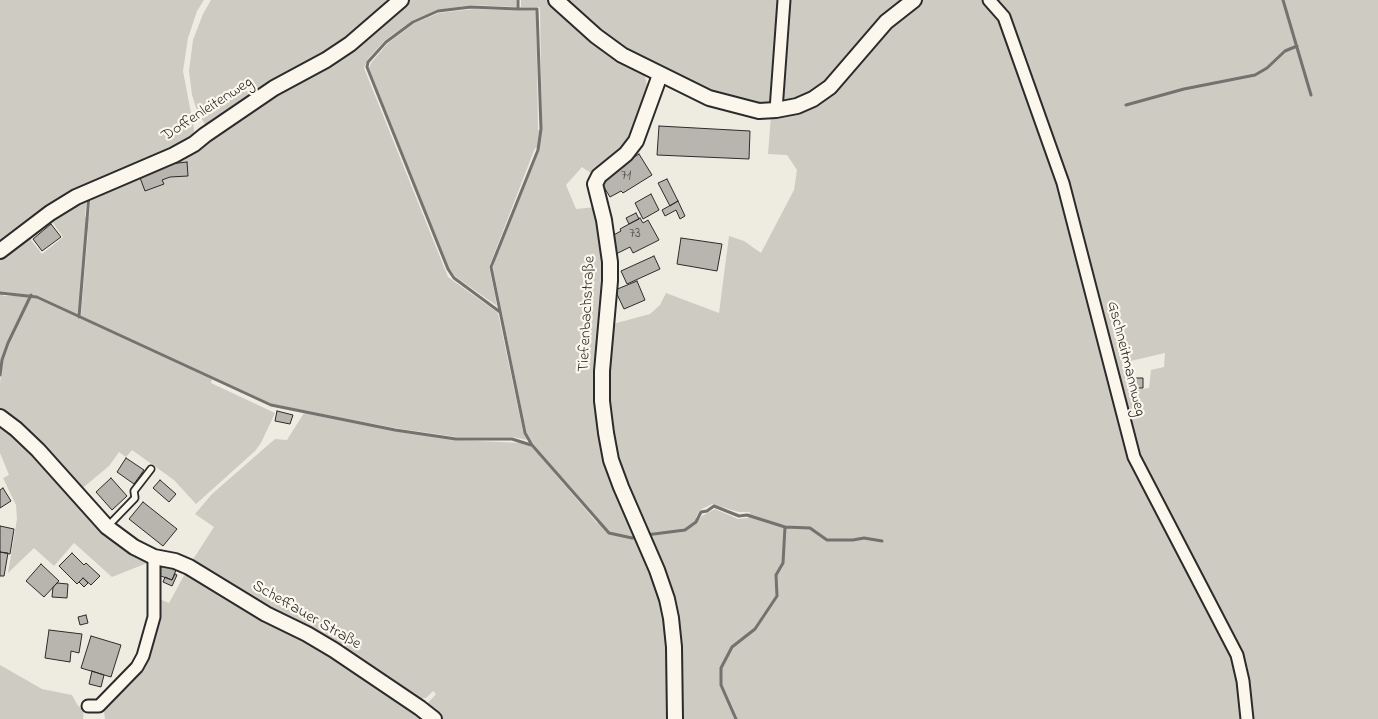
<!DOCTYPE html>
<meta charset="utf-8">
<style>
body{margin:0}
canvas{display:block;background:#eeebe0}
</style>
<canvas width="1378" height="719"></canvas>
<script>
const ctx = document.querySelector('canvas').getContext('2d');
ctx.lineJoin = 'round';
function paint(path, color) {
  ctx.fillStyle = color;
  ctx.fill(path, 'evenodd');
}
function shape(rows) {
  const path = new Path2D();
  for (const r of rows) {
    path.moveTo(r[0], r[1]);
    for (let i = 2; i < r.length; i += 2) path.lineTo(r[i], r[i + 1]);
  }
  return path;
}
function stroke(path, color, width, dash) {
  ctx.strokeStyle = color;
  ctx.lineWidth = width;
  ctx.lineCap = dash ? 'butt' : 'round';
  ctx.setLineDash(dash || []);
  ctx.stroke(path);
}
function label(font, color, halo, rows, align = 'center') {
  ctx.font = font + ' "Indie Flower",sans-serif';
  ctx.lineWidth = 4.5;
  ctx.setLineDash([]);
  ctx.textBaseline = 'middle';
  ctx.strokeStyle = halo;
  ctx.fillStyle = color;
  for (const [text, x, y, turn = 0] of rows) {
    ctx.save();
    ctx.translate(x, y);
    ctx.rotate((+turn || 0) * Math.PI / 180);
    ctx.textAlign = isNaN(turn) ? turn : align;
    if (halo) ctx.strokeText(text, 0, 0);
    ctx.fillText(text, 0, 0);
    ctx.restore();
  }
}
paint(shape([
 [0,0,204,0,197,11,188,38,183,71,194,129,193,140,127,171,0,248],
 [211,0,396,0,354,37,209,126,205,124,198,114,192,95,189,71,193,40,203,14],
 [407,0,516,0,516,7,473,5,438,10,413,20,385,40,367,60,364,68,448,277,498,313,523,432,527,440,513,437,457,437,395,428,271,404,81,316,88,231,85,230,79,315,39,296,3,292,3,296,29,296,7,342,0,365,0,255,27,235,42,254,63,237,49,217,87,195,85,217,89,218,91,194,187,153],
 [521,0,550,0,638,68,645,76,647,86,632,139,623,152,594,175,582,167,566,185,576,209,597,207,606,267,602,434,665,601,672,719,441,719,429,709,428,703,436,694,433,691,426,698,415,699,190,564,214,527,195,514,212,494,275,439,287,440,304,413,396,431,457,440,522,443,532,447,597,523,601,522,535,446,526,432,493,268,498,249,540,149,535,148,489,267,497,306,456,277,448,267,369,68,371,63,388,43,415,23,439,13,474,9,536,11,538,130,542,131,540,10,539,7,521,7],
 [562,0,781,0,773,102,768,106,759,107,693,87,604,39],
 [787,0,908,0,822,88,783,105,781,99],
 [919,0,1378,0,1378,719,1249,719,1233,652,1244,719,677,719,677,649,624,488,605,403,613,324,650,314,660,305,666,293,719,313,729,236,744,241,761,253,794,190,797,170,787,155,768,154,771,116,807,108,882,31],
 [1165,353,1164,367,1151,370,1149,388,1130,391,1122,363],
 [712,504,739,512,750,512,748,518,738,519,715,509,702,516,696,523,696,517,700,510],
 [31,297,38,298,212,379,211,383,275,413,261,443,255,451,196,504,174,480,132,450,126,457,119,452,109,466,79,491,0,411,0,383,3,361,9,345],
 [0,420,148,561,147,563,112,577,74,543,54,566,34,548,8,573,17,519,16,505,3,478,9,475,0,453],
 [187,570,316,644,428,719,105,719,104,712,107,703,139,671,157,598,169,603],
 [0,665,42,689,72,695,78,706,84,709,83,719,0,719]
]), '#cecbc2');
stroke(shape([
 [518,0,518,9,537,9,541,129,538,150,491,267,525,433,532,445,609,533,632,538,640,536],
 [1283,0,1311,95],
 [1126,105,1184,89,1255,75,1267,68,1285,51,1297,46],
 [0,293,37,297,271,405,395,430,456,439,512,439,531,445],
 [500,312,454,278,448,269,367,67,368,62,386,42,413,22,438,11,471,7,518,9],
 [79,317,89,195],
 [0,375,2,360,8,343,31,295],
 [646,535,685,530,696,522,701,512,707,511,714,506,739,516,747,515,785,527,810,528,827,540,853,540,864,538,882,541],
 [736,719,721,685,721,668,732,647,755,629,777,596,776,575,783,563,785,527]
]), '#74726e', 3);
const building = shape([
 [659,126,750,131,749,159,657,155,659,126],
 [639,154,652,175,623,193,621,191,610,197,599,179,639,154],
 [187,162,188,176,170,177,162,180,164,184,145,191,139,175,170,164,187,162],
 [667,179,678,201,670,206,658,183,667,179],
 [651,194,659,210,643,219,635,203,651,194],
 [678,201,685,216,680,219,676,210,665,216,662,210,678,201],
 [636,213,639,219,629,224,626,218,636,213],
 [640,218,643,223,648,220,659,240,633,253,630,247,616,254,608,238,621,231,620,229,640,218],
 [51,224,61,237,42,251,33,239,51,224],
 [681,238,722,244,717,271,677,264,681,238],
 [654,256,660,269,627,284,621,271,654,256],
 [637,281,645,300,624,309,615,290,637,281],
 [1133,378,1143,378,1143,388,1133,388,1133,378],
 [277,411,293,415,290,424,275,421,277,411],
 [126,458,144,470,134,484,117,472,126,458],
 [111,478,127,496,112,510,96,492,111,478],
 [160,480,176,494,169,502,153,488,160,480],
 [3,488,11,501,0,508,0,490,3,488],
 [143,502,177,529,163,546,129,519,143,502],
 [0,526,14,529,10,554,0,552,0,526],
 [0,552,8,553,4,576,0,576,0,552],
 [72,553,84,565,86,563,100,576,91,585,83,578,77,584,59,566,72,553],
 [41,564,59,581,44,597,26,581,41,564],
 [162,565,176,570,172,580,158,575,162,565],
 [175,574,177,575,172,586,163,582,165,577,172,580,175,574],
 [83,578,88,583,84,587,79,582,83,578],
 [57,583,68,584,67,598,52,597,53,587,57,583],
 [86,615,88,623,80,625,78,617,86,615],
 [49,630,82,634,79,653,71,651,70,662,45,658,49,630],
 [91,636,121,645,111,677,81,668,91,636],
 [92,671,104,675,101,687,89,684,92,671]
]);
paint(building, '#b8b5ae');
stroke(building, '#2b2b2b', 1);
const service = shape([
 [107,527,135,498,134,491,151,469]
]);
const minor = shape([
 [989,0,1004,17,1063,183,1134,457,1237,655,1243,681,1247,719],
 [776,110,784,0],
 [88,706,99,706,137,667,143,656,154,617,154,557]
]);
const tertiary = shape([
 [556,0,596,36,622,55,709,98,759,111,776,110,797,106,813,99,830,87,886,22,914,0],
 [660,75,636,141,626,154,599,176,595,184,604,220,610,262,610,281,602,371,602,401,606,433,611,460,621,487,657,570,667,599,671,618,674,647,675,719],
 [0,251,50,213,76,197,174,155,194,144,205,135,274,88,326,60,350,44,401,0],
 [0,417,16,429,38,450,107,527,134,547,154,557,175,561,189,567,266,614,307,634,334,650,420,708,434,719]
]);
stroke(service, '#2b2b2b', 9);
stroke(minor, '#2b2b2b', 15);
stroke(tertiary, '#2b2b2b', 18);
stroke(service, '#fbf7ec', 5.5);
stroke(minor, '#fbf7ec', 11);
stroke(tertiary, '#fbf7ec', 14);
label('14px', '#4e4e4c', null, [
 ["71",626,177],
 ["73",635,235]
]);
label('16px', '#2b2b2b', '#fbf7ec', [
 ["Doffenleitenweg",208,110,-33],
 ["Tiefenbachstraße",588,314,-87],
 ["Gschneitmannweg",1125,359,76],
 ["Scheffauer Straße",306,616,30]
]);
</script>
